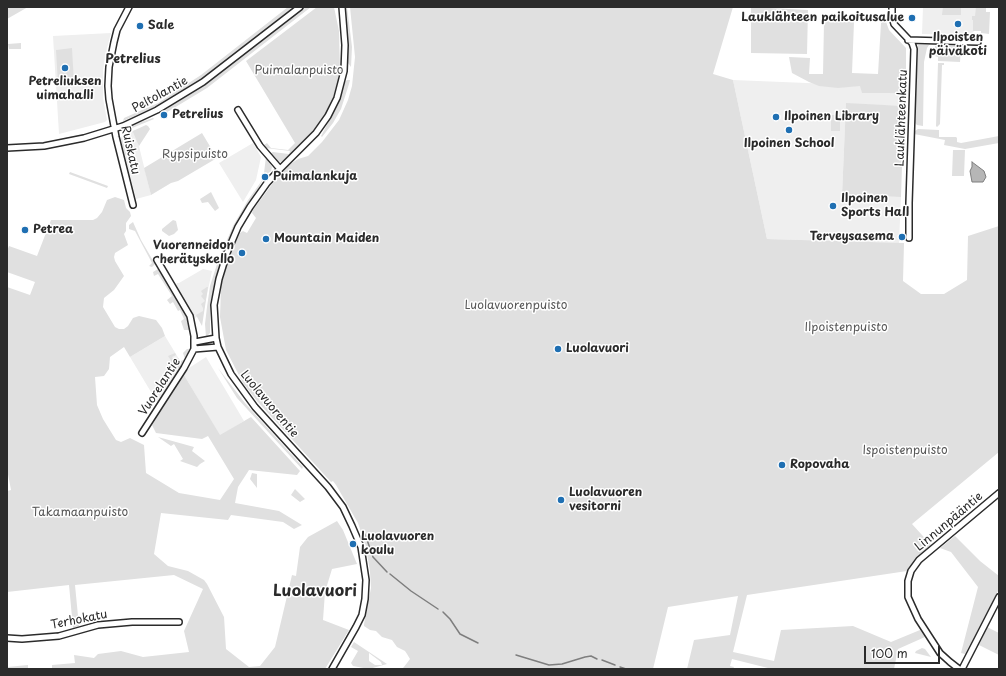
<!DOCTYPE html>
<meta charset="utf-8">
<style>
body{margin:0}
#map{position:relative;width:1006px;height:676px;overflow:hidden;background:#fff;font-family:"Playpen Sans",sans-serif}
canvas{display:block}
.frame{position:absolute;inset:0;border:8px solid #2b2b2b;pointer-events:none}
.scale{position:absolute;left:864px;top:646px;width:76px;height:18px;box-sizing:border-box;border:2px solid #2b2b2b;border-top:0;padding-left:5px;font-size:12px;line-height:14px;white-space:nowrap;color:#2b2b2b;-webkit-text-stroke:3px #fff;paint-order:stroke}
</style>
<div id="map">
<canvas width="1006" height="676"></canvas>
<div class="frame"></div>
<div class="scale">100 m</div>
</div>
<script>
const ctx = document.querySelector('canvas').getContext('2d');
ctx.lineJoin = 'round';
function paint(path, color) {
  ctx.fillStyle = color;
  ctx.fill(path, 'evenodd');
}
function shape(rows) {
  const path = new Path2D();
  for (const r of rows) {
    path.moveTo(r[0], r[1]);
    for (let i = 2; i < r.length; i += 2) path.lineTo(r[i], r[i + 1]);
  }
  return path;
}
function stroke(path, color, width, dash) {
  ctx.strokeStyle = color;
  ctx.lineWidth = width;
  ctx.lineCap = dash ? 'butt' : 'round';
  ctx.setLineDash(dash || []);
  ctx.stroke(path);
}
function label(font, color, halo, rows, align = 'center') {
  ctx.font = font + ' "Playpen Sans",sans-serif';
  ctx.lineWidth = 3;
  ctx.setLineDash([]);
  ctx.textBaseline = 'middle';
  ctx.strokeStyle = halo;
  ctx.fillStyle = color;
  for (const [text, x, y, turn = 0] of rows) {
    ctx.save();
    ctx.translate(x, y);
    ctx.rotate((+turn || 0) * Math.PI / 180);
    ctx.textAlign = isNaN(turn) ? turn : align;
    if (halo) ctx.strokeText(text, 0, 0);
    ctx.fillText(text, 0, 0);
    ctx.restore();
  }
}
paint(shape([
 [923,7,982,7,982,31,974,31,972,34,969,35,922,34],
 [111,33,107,48,103,70,103,98,107,120,105,122,59,134,53,36],
 [733,80,905,87,904,106,846,104,842,195,901,197,899,243,767,239],
 [135,130,151,195,136,199,121,140,124,135],
 [253,143,261,157,256,180,243,202,219,163],
 [203,269,212,271,203,313,195,318,176,285,177,283,179,283],
 [165,336,182,364,157,402,130,357],
 [206,357,244,421,220,436,184,375,189,368]
]), '#efefef');
paint(shape([
 [7,7,28,7,7,19],
 [288,7,294,7,201,80,159,105,123,121,124,118,158,103,201,75],
 [306,7,311,7,207,88,164,114,163,112,171,106,207,83],
 [317,7,334,7,339,31,340,72,334,94,324,117,310,134,283,161,280,162,277,161,269,154,273,152,289,154,290,151,266,148,264,145,267,143,271,148,288,150,295,143,246,61],
 [344,7,347,7,352,47,351,67,348,63],
 [350,7,733,7,713,74,733,80,767,239,904,243,903,281,921,294,944,294,967,280,968,236,999,226,999,452,912,524,931,545,915,561,910,568,908,569,907,571,747,595,733,652,774,661,781,630,853,626,891,642,920,630,925,637,898,649,894,669,772,669,732,659,730,666,734,667,733,669,687,669,694,640,730,635,738,596,668,607,653,669,397,669,403,668,407,663,410,659,407,654,405,651,397,647,392,640,382,637,376,631,370,630,364,626,364,624,371,588,370,572,366,547,358,523,336,485,333,481,331,482,257,401,243,383,226,350,220,317,221,287,224,275,231,252,240,233,243,231,247,233,256,218,252,213,253,210,273,183,289,165,298,159,308,156,322,142,339,120,348,100,352,86,355,57],
 [751,7,808,10,807,54,751,53],
 [943,7,961,7,961,15,942,15],
 [976,7,986,7,986,12,990,12,989,34,981,33,981,31,973,31,973,20,972,20,972,16,975,16],
 [826,14,853,15,854,22,852,73,878,74,881,23,880,18,885,19,889,30,906,48,906,93,862,93,860,86,838,88,819,86,809,82,792,73,789,57,810,58,809,74,823,74,824,22],
 [21,43,21,49,9,49,8,44],
 [918,45,929,45,927,48,924,62,923,126,917,125,915,123],
 [935,46,961,46,960,62,938,61,938,57,935,56],
 [72,48,74,83,58,84,56,50],
 [938,63,944,63,944,65,942,65,940,124,937,127,936,126],
 [347,80,350,80,349,84,341,109,333,123,322,137,321,136,337,106,345,82],
 [846,103,904,106,901,197,842,195],
 [831,115,840,115,840,131,831,131],
 [153,118,154,119,125,131,125,129,132,125],
 [146,125,148,126,150,129,139,146,133,132,122,138,126,154,125,155,121,140,122,136],
 [918,129,939,130,939,137,956,137,957,138,957,142,961,143,999,136,999,143,965,149,944,145,945,140,914,134,915,131],
 [202,133,217,158,178,181,171,183,151,195,144,168],
 [953,150,965,150,964,176,952,176],
 [266,157,272,167,271,171,267,174,264,173],
 [70,172,108,186,107,188,69,174],
 [263,179,258,189,236,225,221,260,210,303,210,333,206,337,205,324,207,307,210,286,218,261,233,226,248,200],
 [211,192,219,208,215,211,208,202,202,203,200,199],
 [115,197,124,200,126,208,130,212,131,216,126,223,126,231,124,234,128,245,115,253,114,257,115,261,124,276,114,290,104,298,103,307,115,327,119,329,124,329,128,326,133,318,139,316,156,320,162,328,165,336,130,357,124,347,110,357,109,369,104,376,95,377,97,405,103,419,116,440,121,442,130,438,144,445,146,473,179,493,220,500,234,479,208,436,202,439,156,433,152,425,184,375,220,435,251,417,300,471,297,475,249,470,238,487,235,503,279,511,302,525,294,529,283,522,231,515,228,520,161,513,154,554,168,566,188,571,204,580,207,584,224,617,226,649,249,667,260,666,275,647,292,575,296,576,300,547,308,537,337,521,343,530,357,564,332,569,325,592,323,620,349,630,325,669,52,669,52,665,75,663,74,655,94,658,98,654,121,651,143,657,189,652,184,631,203,589,174,575,75,585,79,626,73,628,69,585,7,592,7,491,11,490,7,469,7,287,30,295,35,282,7,272,7,251,9,246,37,256,51,220,93,220,97,218,102,212,107,200],
 [173,220,176,221,178,230,174,234,169,236,162,231,162,229],
 [133,222,141,240,155,264,152,267,149,266,152,263,135,231,129,229,129,225],
 [158,269,183,310,188,323,190,330,184,330,181,321,184,319,180,310,178,311,173,302,170,304,167,300,172,296,158,274,154,276,153,272],
 [207,287,208,287,202,326,196,315,203,311,203,308,201,304,205,301,201,296,203,294,201,291],
 [187,349,189,349,188,353,179,369,174,365,168,356,175,353,176,355,172,357,174,361,178,358,181,361,185,359,183,353],
 [218,368,245,403,303,467,302,469,237,398],
 [158,437,194,447,192,451,205,461,200,464,197,467,180,461,183,459,174,444,171,446],
 [252,473,257,474,257,488,250,479],
 [295,489,305,499,300,502,291,495],
 [955,536,980,561,999,576,999,589,965,654,961,653,978,587,951,552,940,548],
 [987,627,999,633,999,655,979,645],
 [354,642,387,664,369,669,353,666,351,663,358,651,351,647],
 [369,653,381,662,382,665,375,665,369,661],
 [922,648,925,649,931,657,915,653,916,651],
 [28,665,28,669,7,669,7,667]
]), '#e0e0e0');
const water = shape([
 [972,162,984,171,986,177,983,182,972,182,970,171,972,167,972,162]
]);
paint(water, '#b6b6b6');
stroke(water, '#7e7e7e', 1);
stroke(shape([
 [365,534,373,557,387,572],
 [390,574,411,591,438,609],
 [443,612,450,619,460,634,478,643],
 [516,655,549,665,562,664,585,657,591,656,597,659],
 [602,660,615,665],
 [620,667,626,669]
]), '#7e7e7e', 1.5);
const minor = shape([
 [129,7,117,30,114,42,109,67,108,86,109,99,116,137,133,205],
 [892,7,892,17,894,24,912,43,914,49,909,203,909,238],
 [908,40,978,42],
 [238,110,260,146,280,169],
 [7,148,44,146,84,138,123,126,157,110,203,82,300,7],
 [195,342,216,338],
 [194,349,218,347],
 [142,433,184,368,194,349,194,336,190,316,157,260],
 [7,638,22,639,59,636,98,625,132,622,179,622],
 [332,669,356,627,362,615,365,599,366,580,361,547,352,526,343,507,328,487,255,407,231,374,218,347,216,338,214,305,219,279,227,253,238,227,250,207,267,183,280,169,316,133,328,116,337,98,344,71,345,45,342,7],
 [959,669,950,662,940,653,918,619,908,597,908,581,911,571,919,560,999,493],
 [962,669,999,597]
]);
stroke(minor, '#2b2b2b', 8);
stroke(minor, '#fff', 5);
for (const [x, y, r, color] of [
 [912,18,4,"#1f6fb2"],
 [958,24,4,"#1f6fb2"],
 [140,26,4,"#1f6fb2"],
 [65,68,4,"#1f6fb2"],
 [164,115,4,"#1f6fb2"],
 [776,117,4,"#1f6fb2"],
 [789,130,4,"#1f6fb2"],
 [265,177,4,"#1f6fb2"],
 [833,206,4,"#1f6fb2"],
 [25,230,4,"#1f6fb2"],
 [902,237,4,"#1f6fb2"],
 [266,239,4,"#1f6fb2"],
 [242,253,4,"#1f6fb2"],
 [558,349,4,"#1f6fb2"],
 [782,465,4,"#1f6fb2"],
 [561,500,4,"#1f6fb2"],
 [353,544,4,"#1f6fb2"]
]) {
  const dot = new Path2D();
  dot.arc(x, y, r, 0, 2 * Math.PI);
  ctx.fillStyle = color;
  ctx.fill(dot);
  stroke(dot, '#fff', 1.5);
}
label('bold 12px', '#2b2b2b', '#fff', [
 ["Lauklähteen paikoitusalue",904,18,"right"],
 ["Sale",148,26],
 ["Ilpoisten",958,38,"center"],
 ["päiväkoti",958,52,"center"],
 ["Petreliuksen",65,82,"center"],
 ["uimahalli",65,96,"center"],
 ["Petrelius",172,115],
 ["Ilpoinen Library",784,117],
 ["Ilpoinen School",789,144,"center"],
 ["Puimalankuja",273,177],
 ["Ilpoinen",841,199],
 ["Sports Hall",841,213],
 ["Petrea",33,230],
 ["Terveysasema",894,237,"right"],
 ["Mountain Maiden",274,239],
 ["Vuorenneidon",234,246,"right"],
 ["herätyskello",234,260,"right"],
 ["Luolavuori",566,349],
 ["Ropovaha",790,465],
 ["Luolavuoren",569,493],
 ["vesitorni",569,507],
 ["Luolavuoren",361,537],
 ["koulu",361,551]
], 'left');
label('12px', '#585858', '#fff', [
 ["Puimalanpuisto",299,71],
 ["Rypsipuisto",195,155],
 ["Luolavuorenpuisto",516,306],
 ["Ilpoistenpuisto",846,328],
 ["Ispoistenpuisto",905,451],
 ["Takamaanpuisto",80,513]
]);
label('12px', '#2b2b2b', '#fff', [
 ["Peltolantie",160,95,-29],
 ["Lauklähteenkatu",902,118,-88],
 ["Ruiskatu",130,150,77],
 ["Vuorelantie",160,387,-57],
 ["Luolavuorentie",269,404,50],
 ["Linnunpääntie",949,522,-40],
 ["Terhokatu",79,620,-11]
]);
label('bold 13px', '#2b2b2b', '#fff', [
 ["Petrelius",133,59]
]);
label('bold 16px', '#2b2b2b', '#fff', [
 ["Luolavuori",315,592]
]);
</script>
